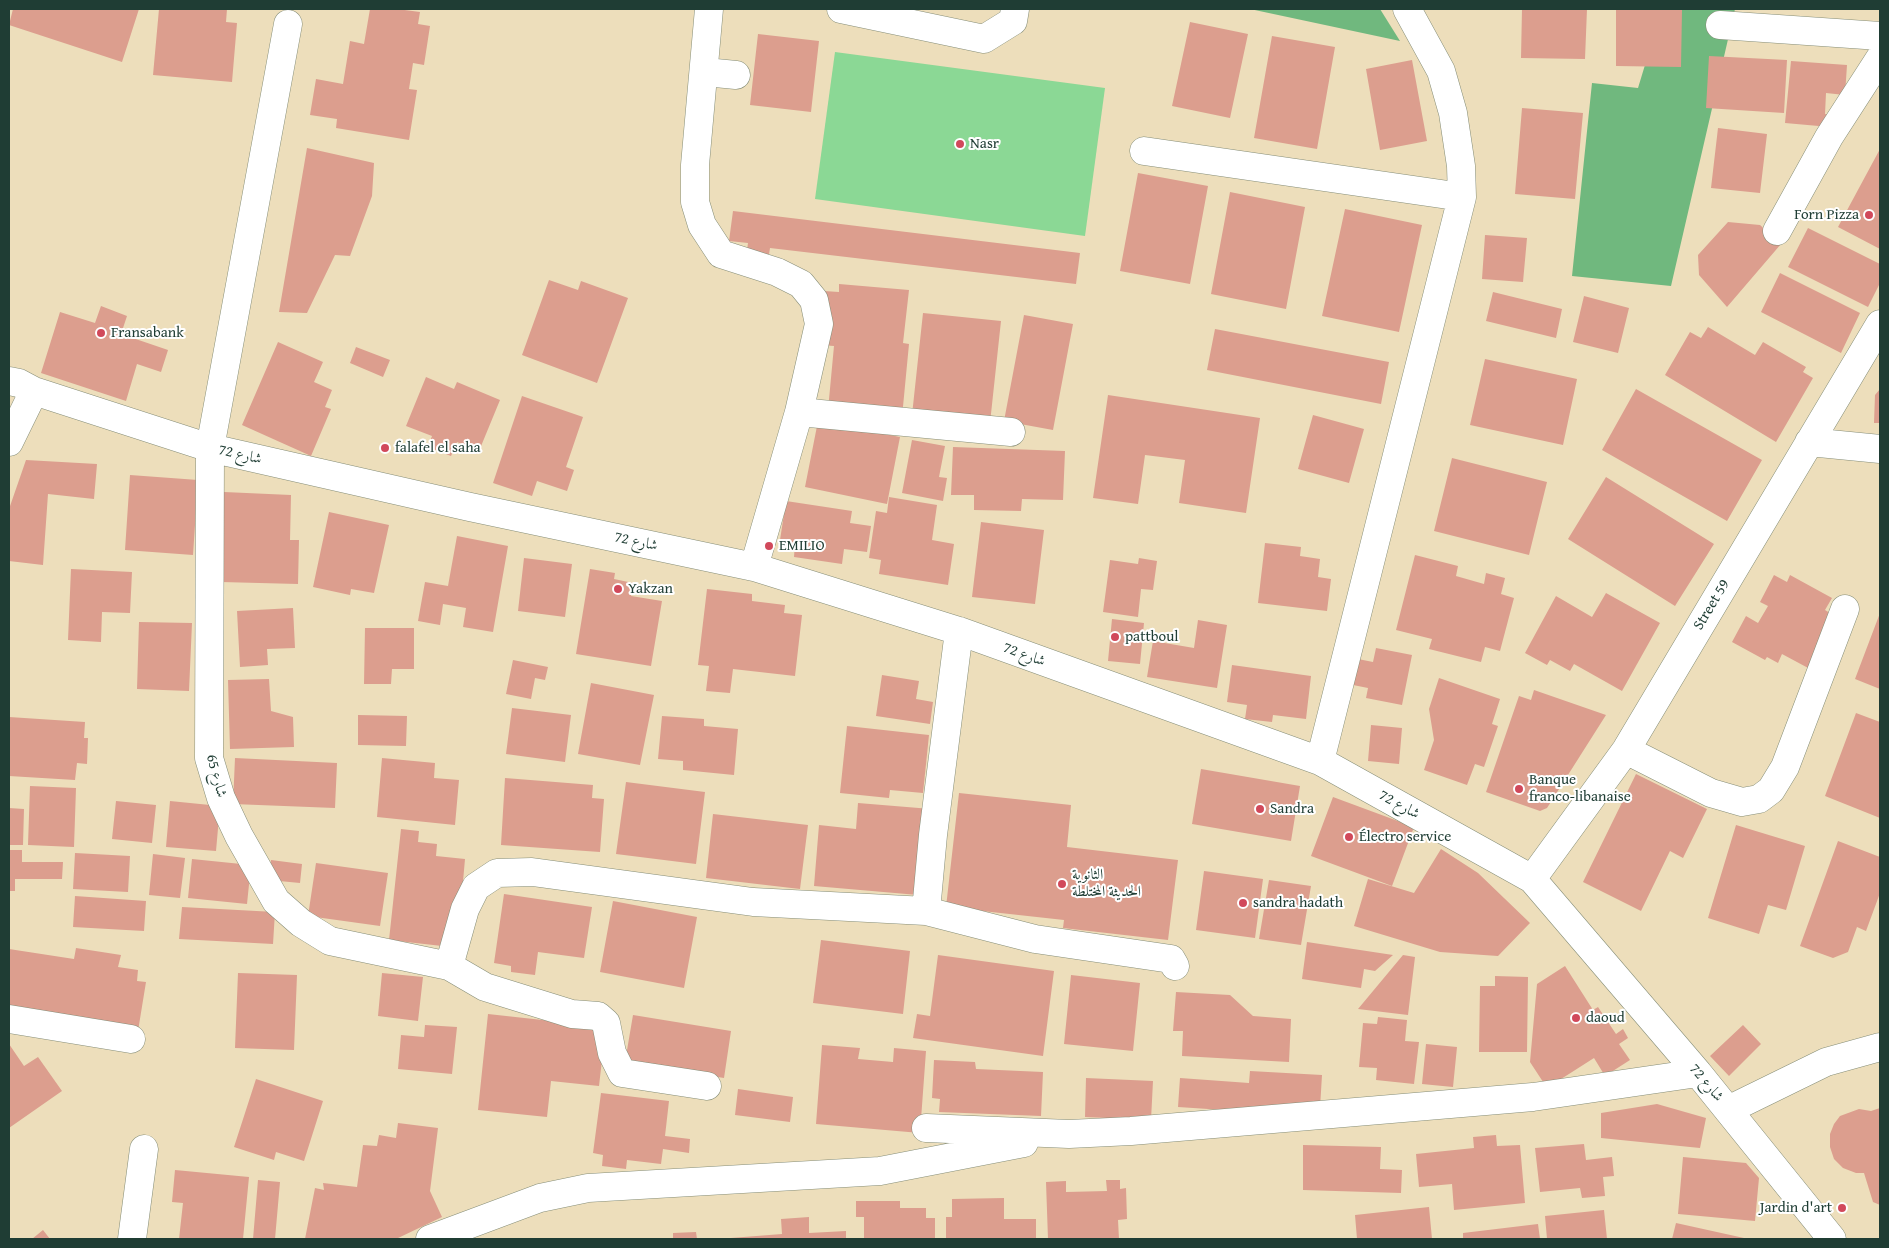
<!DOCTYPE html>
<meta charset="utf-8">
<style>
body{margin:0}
#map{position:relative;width:1889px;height:1248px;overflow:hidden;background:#eddebb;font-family:"Gentium Book Plus",serif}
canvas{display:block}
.frame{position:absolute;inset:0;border:10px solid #1f3d34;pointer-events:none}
</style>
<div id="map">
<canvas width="1889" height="1248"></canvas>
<div class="frame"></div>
</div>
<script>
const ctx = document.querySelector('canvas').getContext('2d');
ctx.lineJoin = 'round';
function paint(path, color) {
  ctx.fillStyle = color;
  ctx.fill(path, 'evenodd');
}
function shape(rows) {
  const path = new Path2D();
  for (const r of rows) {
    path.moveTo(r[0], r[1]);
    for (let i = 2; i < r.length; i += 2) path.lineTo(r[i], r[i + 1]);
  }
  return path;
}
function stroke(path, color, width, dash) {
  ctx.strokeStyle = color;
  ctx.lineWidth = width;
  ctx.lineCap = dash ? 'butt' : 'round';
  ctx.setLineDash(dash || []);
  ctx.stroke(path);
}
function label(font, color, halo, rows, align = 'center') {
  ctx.font = font + ' "Gentium Book Plus",Amiri,serif';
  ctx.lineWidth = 4;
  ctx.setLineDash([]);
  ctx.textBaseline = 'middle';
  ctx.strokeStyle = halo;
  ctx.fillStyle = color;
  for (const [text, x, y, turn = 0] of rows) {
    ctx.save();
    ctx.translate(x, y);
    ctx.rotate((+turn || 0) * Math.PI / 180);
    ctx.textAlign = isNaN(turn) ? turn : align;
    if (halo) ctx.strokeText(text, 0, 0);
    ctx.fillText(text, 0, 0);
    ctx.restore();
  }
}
paint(shape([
 [835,52,1105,88,1085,236,815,199]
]), '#8bd895');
paint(shape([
 [1250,9,1380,9,1400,41],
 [1662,9,1735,9,1671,286,1572,276,1592,83,1638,88]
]), '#70b87e');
paint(shape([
 [13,9,139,9,122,62,9,25],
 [159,9,227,9,226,22,237,23,232,82,153,75],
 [370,9,397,9,420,12,418,24,430,26,424,65,413,63,409,89,417,90,409,140,336,128,337,119,310,115,316,79,343,84,350,41,364,44],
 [1522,9,1587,9,1585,59,1521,58],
 [1616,9,1682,10,1681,67,1616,66],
 [1190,22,1248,34,1230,118,1172,106],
 [758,34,819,41,811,112,750,105],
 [1272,36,1335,47,1317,149,1254,138],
 [1709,56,1787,60,1784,113,1706,108],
 [1412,60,1427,141,1380,150,1366,69],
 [1791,61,1847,65,1845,95,1826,93,1825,114,1831,115,1830,127,1785,123],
 [1522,108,1583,113,1575,199,1515,194],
 [1718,128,1767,134,1760,193,1711,188],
 [307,148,374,163,372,196,350,256,335,255,307,313,279,312],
 [1880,149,1880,249,1838,227],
 [1138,173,1208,186,1190,284,1120,271],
 [1230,192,1305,207,1286,309,1211,294],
 [1345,209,1422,225,1399,332,1322,316],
 [733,211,1080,253,1076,284,770,248,768,261,746,258,748,243,729,241],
 [1728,222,1760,225,1781,244,1727,307,1699,275,1698,255],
 [1808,228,1880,264,1880,283,1868,307,1788,267],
 [1485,235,1527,238,1523,282,1482,279],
 [1780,273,1860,313,1841,353,1761,312],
 [549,280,578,290,581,281,628,298,597,383,522,355],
 [839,284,909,290,903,343,909,344,902,417,828,410,834,346,819,345,824,291,839,292],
 [1493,292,1562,309,1556,338,1486,321],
 [1584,296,1629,308,1618,353,1573,342],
 [101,306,127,316,121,334,168,350,161,372,137,364,126,401,41,373,60,312,95,323],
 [923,313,1001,321,990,423,912,415],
 [1024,315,1073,324,1053,430,1004,421],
 [1708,327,1755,355,1763,342,1806,367,1803,372,1813,378,1776,442,1665,375,1690,332,1701,338],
 [1215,329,1389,362,1381,404,1207,370],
 [278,342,323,362,314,382,332,390,325,407,331,409,311,456,242,425],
 [356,347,390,360,383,377,350,363],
 [1485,359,1577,379,1563,445,1470,425],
 [426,377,454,389,457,382,500,400,479,451,457,442,451,456,428,447,432,436,406,426],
 [1636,389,1762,460,1727,521,1602,450],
 [1880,389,1880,423,1874,423,1875,395],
 [1108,395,1260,418,1246,513,1179,503,1185,460,1145,455,1138,504,1093,498],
 [522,396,583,417,566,467,574,470,567,491,537,481,532,496,493,483],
 [1313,415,1364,429,1349,483,1298,469],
 [818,421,900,437,887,504,805,487],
 [912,440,945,446,939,477,947,478,943,501,902,493],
 [953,447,1065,451,1063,500,1022,499,1021,511,974,510,974,495,951,495],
 [1452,458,1547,482,1529,555,1434,531],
 [26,460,97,464,94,499,48,494,43,565,9,561,9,509],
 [130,475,198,480,193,555,125,550],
 [1606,477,1714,544,1675,606,1568,539],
 [224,492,291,495,290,540,299,540,298,584,221,582],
 [889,497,937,505,932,540,954,544,948,585,879,574,881,560,869,558,876,511,887,513],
 [786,501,852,511,850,523,871,526,867,552,844,549,842,564,794,557,795,543,780,540],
 [329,512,389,525,374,593,351,589,350,595,313,587],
 [981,522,1044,530,1035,604,972,597],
 [457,536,508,546,493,632,463,627,466,608,443,604,440,625,418,621,425,582,448,586],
 [1265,543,1301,547,1300,556,1320,559,1318,577,1331,579,1327,611,1258,603],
 [1415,555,1458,566,1456,576,1484,584,1486,573,1505,578,1501,594,1514,598,1500,651,1485,647,1481,662,1429,649,1432,639,1396,630],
 [524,558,572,564,565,617,518,611],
 [1139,558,1157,561,1153,590,1141,589,1138,617,1103,612,1110,560,1138,564],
 [71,569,132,572,130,613,102,612,101,642,68,640],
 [590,569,615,573,614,579,633,583,631,596,662,601,651,666,576,654],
 [1774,575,1787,582,1790,575,1832,598,1825,610,1838,618,1810,669,1782,654,1778,663,1767,657,1765,660,1732,642,1746,616,1758,623,1768,606,1760,602],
 [707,589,752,594,752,601,785,605,784,613,802,615,795,676,733,669,730,693,706,691,709,666,698,665],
 [1606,593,1660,623,1622,691,1574,664,1570,671,1550,660,1547,665,1525,653,1556,596,1592,617],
 [293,608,295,648,267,649,268,665,240,667,237,611],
 [1880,613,1880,689,1855,679],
 [1112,619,1144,623,1140,664,1108,661],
 [1198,620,1227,625,1217,688,1147,677,1153,641,1194,648],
 [139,622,192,623,189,691,137,689],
 [365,628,414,628,414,669,392,669,391,684,364,684],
 [1376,648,1412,655,1402,705,1366,698,1368,688,1353,685,1358,659,1373,662],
 [513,660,548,667,545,680,535,678,531,699,506,694],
 [1232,665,1311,676,1306,719,1273,715,1272,722,1245,719,1247,705,1227,702],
 [882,675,919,681,916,699,933,702,930,724,876,716],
 [1439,678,1500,699,1492,724,1498,726,1484,767,1475,764,1467,785,1424,770,1434,740,1429,709],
 [269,679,271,711,293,717,294,747,230,749,228,680],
 [591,683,654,695,640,765,578,754],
 [1534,690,1606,715,1547,808,1540,811,1486,792,1519,696,1531,700],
 [512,708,571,715,565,762,506,754],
 [1856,713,1880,722,1880,818,1825,796],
 [358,715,407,716,406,746,358,745],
 [662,716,704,719,704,726,738,729,734,775,683,770,683,761,658,759],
 [9,717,85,722,84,738,88,738,87,764,77,763,75,780,9,776],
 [1371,725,1402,728,1399,764,1368,761],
 [847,726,929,735,923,793,890,790,889,798,840,793],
 [235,758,337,763,335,808,233,804],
 [382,758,435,763,434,778,459,780,455,825,377,817],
 [1201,769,1300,786,1291,841,1192,824],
 [1636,774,1707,809,1683,858,1670,851,1641,911,1583,882],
 [505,778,593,785,592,798,604,799,600,852,501,845],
 [626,782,705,792,696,864,616,854],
 [30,786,76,788,74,847,28,845],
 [959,793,1071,805,1067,847,1178,860,1168,940,1063,928,1064,920,946,907],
 [1333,797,1414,827,1392,886,1311,856],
 [116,801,156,805,152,843,112,839],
 [170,801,220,806,216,851,166,847],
 [858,803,931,809,918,895,814,886,819,825,856,829],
 [9,808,24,809,23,845,9,845],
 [713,814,808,825,800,889,706,878],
 [1736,825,1805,846,1786,910,1768,905,1759,934,1708,918],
 [401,829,419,831,418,842,437,844,436,856,465,859,461,904,451,947,389,940],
 [1838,841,1880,857,1880,893,1866,931,1857,927,1848,952,1833,958,1800,946],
 [1441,849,1478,873,1530,923,1498,956,1440,952,1354,926,1368,879,1414,893],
 [9,850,22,850,22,862,63,862,62,879,15,879,15,891,9,891],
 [75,853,130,856,128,892,73,889],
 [153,854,185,858,180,898,149,895],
 [192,859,251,865,247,904,188,898],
 [271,860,302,864,300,883,269,880],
 [316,863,388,873,380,926,308,916],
 [1204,871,1263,879,1255,938,1196,930],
 [1269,880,1311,886,1301,945,1259,939],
 [504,894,592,907,584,958,538,952,535,975,511,972,511,966,494,963],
 [75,896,146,901,144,931,73,927],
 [613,901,697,917,684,988,600,972],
 [182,907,275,912,273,944,179,939],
 [821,940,910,951,903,1014,813,1003],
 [1307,942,1393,955,1375,971,1364,969,1361,988,1302,979],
 [76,948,121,955,118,967,138,970,137,981,146,982,138,1031,9,1011,9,949,74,959],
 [938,955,1054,971,1043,1056,913,1038,917,1014,930,1016],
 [1403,955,1415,957,1408,1015,1358,1009],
 [1565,966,1593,1010,1598,1007,1616,1034,1623,1029,1628,1038,1619,1044,1630,1060,1605,1076,1594,1058,1547,1088,1530,1062,1537,984],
 [238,973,297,975,294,1050,235,1048],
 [382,973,423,977,418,1021,378,1016],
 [1071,975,1140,983,1133,1051,1064,1044],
 [1495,976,1528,977,1527,1052,1479,1052,1480,986,1495,986],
 [1176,992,1230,995,1253,1016,1291,1019,1289,1062,1182,1056,1183,1031,1173,1031],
 [488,1014,597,1026,605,1034,599,1086,551,1081,547,1117,478,1110],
 [633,1015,731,1031,724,1078,625,1062],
 [1378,1017,1407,1020,1405,1041,1419,1042,1414,1084,1376,1080,1377,1068,1359,1067,1363,1023,1377,1024],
 [425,1025,457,1027,452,1074,398,1069,401,1035,424,1037],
 [1743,1025,1761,1044,1729,1076,1710,1056],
 [9,1044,24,1066,38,1057,62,1091,9,1128],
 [1426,1044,1457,1047,1453,1087,1422,1084],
 [822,1045,860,1048,858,1059,893,1062,894,1048,926,1051,920,1133,816,1124],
 [934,1060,975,1062,976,1069,1043,1072,1041,1116,939,1112,940,1099,932,1098],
 [1250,1071,1322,1075,1320,1108,1269,1105,1269,1113,1178,1107,1180,1078,1249,1083],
 [1086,1078,1153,1081,1151,1120,1085,1117],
 [256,1079,323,1101,304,1161,276,1152,274,1160,234,1147],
 [738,1089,793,1097,790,1122,735,1115],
 [601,1093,669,1101,665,1136,690,1139,689,1153,663,1149,661,1164,627,1160,626,1169,602,1166,603,1155,593,1153],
 [1657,1104,1706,1118,1700,1148,1601,1138,1601,1113],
 [1880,1108,1880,1205,1873,1202,1864,1173,1856,1173,1843,1168,1834,1159,1830,1147,1830,1134,1834,1124,1840,1116,1859,1109,1871,1111],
 [398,1123,438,1128,430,1191,442,1217,396,1239,305,1239,315,1188,324,1190,323,1183,357,1187,363,1145,377,1146,379,1135,396,1138],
 [1496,1135,1497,1146,1520,1145,1525,1203,1454,1210,1452,1184,1419,1187,1416,1154,1474,1148,1473,1137],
 [1584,1144,1586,1160,1612,1157,1614,1176,1603,1177,1605,1196,1582,1198,1580,1188,1540,1192,1535,1148],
 [1303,1145,1381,1147,1380,1169,1402,1170,1401,1193,1303,1190],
 [1683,1157,1746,1163,1759,1178,1755,1221,1678,1214],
 [175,1170,249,1177,243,1239,179,1239,183,1203,172,1202],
 [258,1180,280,1182,275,1239,253,1239],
 [1106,1180,1120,1180,1120,1189,1126,1188,1127,1219,1118,1220,1119,1239,1048,1239,1046,1182,1066,1181,1066,1192,1107,1191],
 [1004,1198,1004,1219,1036,1219,1036,1239,946,1239,946,1217,952,1217,952,1199],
 [856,1201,900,1201,900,1208,926,1208,926,1218,935,1218,935,1239,864,1239,864,1217,856,1217],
 [1429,1207,1432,1239,1357,1239,1355,1215],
 [1604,1210,1607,1239,1547,1239,1545,1216],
 [809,1217,809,1233,846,1231,846,1239,718,1239,782,1234,781,1219],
 [1676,1223,1744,1238,1743,1239,1672,1239],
 [1538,1224,1540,1239,1463,1239,1463,1233],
 [43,1230,50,1239,32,1239],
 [696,1232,697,1239,673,1239,673,1233]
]), '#dc9e8e');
const minor = shape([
 [709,9,695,165,695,202,702,225,721,254,777,272,801,284,814,300,819,324,799,412,754,567],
 [841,9,984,39,1013,21,1015,9],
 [288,24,210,448,209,758,221,798,239,836,276,901,301,923,330,941,449,966,485,987,572,1014,598,1016,606,1023,612,1053,622,1073,707,1086],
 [1720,25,1880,36],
 [705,72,736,75],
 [1144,151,1462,197],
 [1777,231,1829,137,1880,58],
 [9,381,19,383,34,391,210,448,470,507,754,567,959,631,1320,761,1532,879,1698,1073,1832,1239],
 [799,412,1011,432],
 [9,442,34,391],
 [1809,442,1880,449],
 [1626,750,1711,793,1742,802,1759,799,1771,790,1785,767,1845,609],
 [1320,761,1462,197,1461,166,1453,113,1441,71,1407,9],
 [1532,879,1626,750,1880,324],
 [926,911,933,835,959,631],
 [449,966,465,909,476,887,497,873,532,872,753,902,926,911,1035,939,1171,959,1175,966],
 [9,1019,131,1039],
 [1728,1110,1826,1062,1880,1047],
 [926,1128,1069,1134,1131,1131,1533,1097,1698,1073],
 [132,1239,144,1149],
 [430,1239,540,1198,588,1188,880,1171,1024,1143]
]);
const major = shape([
 [1828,1236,1829,1239]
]);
stroke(minor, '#868e78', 29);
stroke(major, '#868e78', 29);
stroke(minor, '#fff', 28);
stroke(major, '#fff', 28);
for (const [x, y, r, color] of [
 [960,144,5,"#d1495b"],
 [1869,215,5,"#d1495b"],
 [101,333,5,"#d1495b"],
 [385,448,5,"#d1495b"],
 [769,546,5,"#d1495b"],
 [618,589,5,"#d1495b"],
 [1115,637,5,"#d1495b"],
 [1519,789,5,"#d1495b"],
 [1260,809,5,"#d1495b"],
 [1349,837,5,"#d1495b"],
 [1062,884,5,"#d1495b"],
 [1243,903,5,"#d1495b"],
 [1576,1018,5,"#d1495b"],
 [1842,1208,5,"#d1495b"]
]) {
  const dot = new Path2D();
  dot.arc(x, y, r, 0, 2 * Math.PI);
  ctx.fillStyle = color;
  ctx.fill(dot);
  stroke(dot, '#fff', 2);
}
label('15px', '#1f3d34', '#fff', [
 ["Nasr",970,144],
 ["Forn Pizza",1859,215,"right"],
 ["Fransabank",111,333],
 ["falafel el saha",395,448],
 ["EMILIO",779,546],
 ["Yakzan",628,589],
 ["pattboul",1125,637],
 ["Banque",1529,780],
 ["franco-libanaise",1529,797],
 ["Sandra",1270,809],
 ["Électro service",1359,837],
 ["الثانوية",1072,875],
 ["الحديثة المختلطة",1072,892],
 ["sandra hadath",1253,903],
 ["daoud",1586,1018],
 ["Jardin d'art",1832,1208,"right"]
], 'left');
label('15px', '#1f3d34', '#fff', [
 ["شارع 72",240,455,13],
 ["شارع 72",636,542,12],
 ["Street 59",1712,605,-59],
 ["شارع 72",1024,655,20],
 ["شارع 65",216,776,75],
 ["شارع 72",1399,805,29],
 ["شارع 72",1706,1083,50]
]);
</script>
